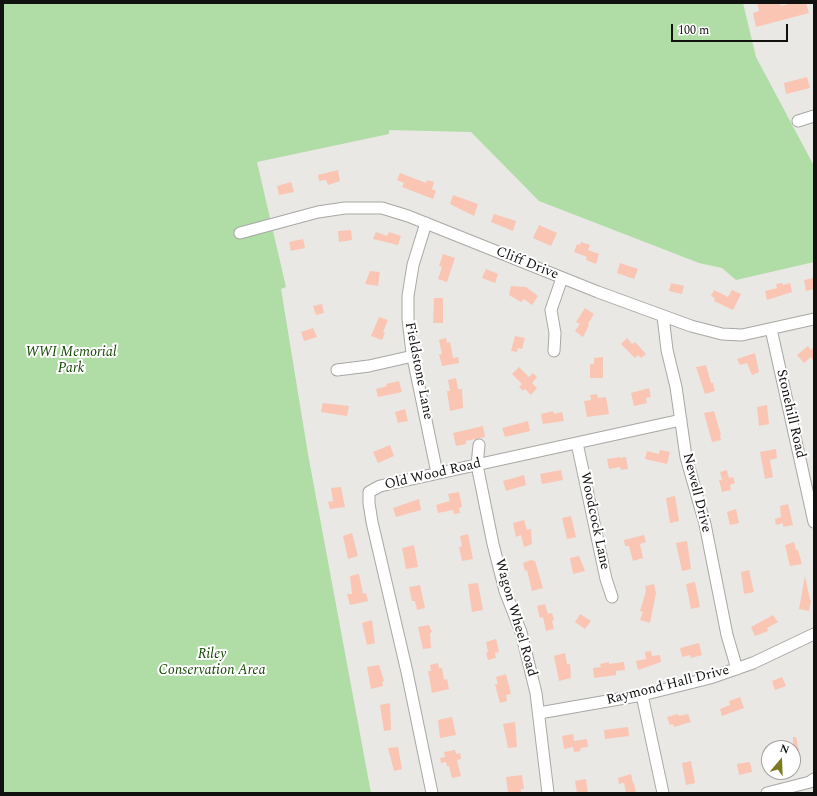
<!DOCTYPE html>
<style>
body{margin:0}
#map{position:relative;width:817px;height:796px;overflow:hidden;background:#e9e8e5;font-family:Spectral,serif}
canvas{display:block}
.frame{position:absolute;inset:0;border:4px solid #111110;pointer-events:none}
.north{position:absolute;left:761px;top:740px;width:40px;height:40px;box-sizing:border-box;background:#fff;border:1px solid #a0a09f;border-radius:50%;rotate:19deg;font-size:11px;font-weight:700;line-height:16px;text-align:center;color:#111110}
.north::after{content:'';display:block;margin:auto;width:14px;height:18px;background:#7c7b22;clip-path:polygon(50% 0,100% 100%,50% 72%,0 100%)}
.scale{position:absolute;left:671px;top:24px;width:117px;height:18px;box-sizing:border-box;border:2px solid #111110;border-top:0;padding-left:5px;font-size:12px;line-height:14px;white-space:nowrap;color:#111110;-webkit-text-stroke:3px #fff;paint-order:stroke}
</style>
<div id="map">
<canvas width="817" height="796"></canvas>
<div class="frame"></div>
<div class="north">N</div>
<div class="scale">100 m</div>
</div>
<script>
const ctx = document.querySelector('canvas').getContext('2d');
ctx.lineJoin = 'round';
function paint(path, color) {
  ctx.fillStyle = color;
  ctx.fill(path, 'evenodd');
}
function shape(rows) {
  const path = new Path2D();
  for (const r of rows) {
    path.moveTo(r[0], r[1]);
    for (let i = 2; i < r.length; i += 2) path.lineTo(r[i], r[i + 1]);
  }
  return path;
}
function stroke(path, color, width, dash) {
  ctx.strokeStyle = color;
  ctx.lineWidth = width;
  ctx.lineCap = dash ? 'butt' : 'round';
  ctx.setLineDash(dash || []);
  ctx.stroke(path);
}
function label(font, color, halo, rows, align = 'center') {
  ctx.font = font + ' Spectral,serif';
  ctx.lineWidth = 4;
  ctx.setLineDash([]);
  ctx.textBaseline = 'middle';
  ctx.strokeStyle = halo;
  ctx.fillStyle = color;
  for (const [text, x, y, turn = 0] of rows) {
    ctx.save();
    ctx.translate(x, y);
    ctx.rotate((+turn || 0) * Math.PI / 180);
    ctx.textAlign = isNaN(turn) ? turn : align;
    if (halo) ctx.strokeText(text, 0, 0);
    ctx.fillText(text, 0, 0);
    ctx.restore();
  }
}
paint(shape([
 [3,3,743,3,756,57,814,166,814,262,736,280,722,268,699,263,539,201,471,132,389,130,389,134,257,162,286,287,281,289,308,454,371,793,3,793]
]), '#b0dca6');
paint(shape([
 [757,3,780,3,781,6,792,3,806,3,809,13,756,27,753,13,759,11],
 [807,77,810,88,786,94,784,83],
 [338,170,340,181,328,185,326,180,319,181,318,175],
 [400,173,426,183,427,180,434,182,432,189,436,191,433,199,402,187,404,183,397,180],
 [291,182,294,192,279,195,277,186],
 [453,195,478,204,474,216,450,204],
 [494,214,516,221,513,231,491,222],
 [539,225,557,233,551,246,533,238],
 [351,230,352,240,339,242,338,231],
 [376,232,387,236,389,232,401,236,398,245,373,239],
 [303,239,305,248,291,251,289,242],
 [581,242,590,245,588,250,599,254,596,264,586,260,587,257,574,252,577,244,580,245],
 [443,254,455,258,447,282,438,279,442,267,439,266],
 [620,263,638,269,634,279,617,273],
 [486,269,498,274,495,283,482,278],
 [370,271,380,272,378,286,365,284],
 [814,278,814,289,806,291,804,280],
 [671,283,684,286,682,294,669,291],
 [782,283,783,285,790,283,792,292,767,300,765,291,777,288,776,284],
 [511,286,526,287,538,296,532,305,524,299,521,302,509,295],
 [714,290,728,297,732,290,741,294,733,310,714,301,715,298,711,296],
 [434,298,443,298,443,323,433,323],
 [322,304,324,313,316,315,313,306],
 [585,308,594,314,588,324,589,325,583,337,575,331,580,324,576,322],
 [379,317,388,320,383,332,385,333,382,340,371,336],
 [313,328,317,337,304,341,301,332],
 [515,336,525,338,522,349,518,348,517,352,511,351],
 [446,338,447,343,450,342,453,358,458,357,459,363,442,366,439,354,442,354,439,340],
 [627,338,632,344,635,342,646,354,641,358,638,355,635,358,621,344],
 [808,346,811,350,814,347,814,362,811,357,804,363,797,355],
 [755,353,759,372,752,375,747,363,740,365,737,359],
 [603,357,603,378,590,378,590,364,594,364,594,358],
 [706,365,711,383,713,383,715,391,705,394,696,367],
 [519,367,529,377,528,378,533,373,537,377,532,383,537,388,531,395,525,389,523,391,519,387,522,384,512,374],
 [456,378,458,389,462,389,463,408,450,411,447,391,450,391,448,380],
 [399,381,402,392,378,397,376,389,387,386,386,384],
 [649,388,651,397,646,398,647,403,634,406,631,393],
 [597,394,598,398,606,397,609,414,587,417,584,401,591,400,590,395],
 [323,403,349,406,347,416,321,412],
 [767,405,769,424,759,426,757,407],
 [405,409,408,421,398,423,395,412],
 [553,411,554,414,562,412,564,421,543,424,541,414],
 [714,411,721,435,720,435,721,440,712,442,704,413],
 [528,421,530,431,505,437,502,428],
 [483,426,485,437,466,441,466,444,456,446,453,433],
 [390,445,394,456,378,463,373,452],
 [776,449,777,458,770,460,773,477,765,479,760,452],
 [660,450,670,452,667,464,645,459,647,451,659,454],
 [620,457,620,458,626,457,628,469,621,470,620,467,609,469,607,459],
 [561,470,563,480,542,484,540,474],
 [727,470,729,478,733,477,735,483,730,485,731,490,722,492,719,480,722,480,720,472],
 [524,475,526,485,506,491,503,481],
 [341,487,345,507,330,509,328,502,333,501,331,488],
 [459,492,462,507,459,508,460,513,454,514,453,510,438,513,436,505,450,501,448,494],
 [675,496,679,521,670,523,666,498],
 [419,499,421,510,396,517,393,508],
 [788,504,793,525,783,527,783,523,776,525,775,519,781,517,780,506],
 [736,509,739,523,730,525,727,512],
 [571,516,576,537,567,539,562,518],
 [524,520,527,530,531,529,532,544,524,547,521,535,516,537,513,523],
 [352,533,358,556,348,559,343,536],
 [468,534,473,559,462,561,459,547,462,546,460,536],
 [644,535,646,542,640,544,643,558,633,561,629,546,625,546,624,540],
 [687,541,691,569,682,571,676,543],
 [794,542,796,550,798,550,802,564,790,566,785,545],
 [414,545,418,567,406,569,402,548],
 [579,556,585,571,573,574,570,558],
 [531,560,535,561,543,588,532,591,527,570,525,571,523,563],
 [749,570,754,592,744,594,741,572],
 [359,574,363,594,366,593,368,601,350,605,347,594,352,594,350,576],
 [805,576,810,600,811,600,809,611,799,609],
 [695,582,700,607,691,609,686,584],
 [478,583,483,610,472,612,468,584],
 [654,584,656,593,650,623,640,620,643,612,640,611,646,591,645,586],
 [420,585,425,608,417,610,415,601,412,601,409,587],
 [545,604,548,614,552,613,554,620,552,621,554,629,546,631,543,617,540,618,537,606],
 [580,614,591,621,585,629,575,622],
 [773,615,778,622,767,628,768,631,755,636,751,627],
 [372,620,375,643,367,645,362,623],
 [429,625,432,632,430,633,431,648,423,649,418,627],
 [496,639,499,652,495,653,496,658,488,660,486,653,488,652,486,642],
 [699,643,702,655,691,658,690,655,682,657,680,648],
 [651,651,652,656,660,655,661,662,638,670,636,661,646,659,645,652],
 [565,653,567,664,570,664,571,678,559,681,554,656],
 [609,662,609,664,624,662,625,670,616,671,616,675,594,678,593,668,601,667,600,664],
 [438,663,439,668,442,668,444,680,447,679,449,689,432,693,428,671,431,671,430,665],
 [379,665,384,681,382,682,383,686,371,689,367,667],
 [506,674,511,694,506,695,507,701,500,703,495,684,498,684,496,677],
 [782,677,786,686,775,690,772,681],
 [740,697,744,708,722,716,720,709,730,705,729,701],
 [390,703,391,730,384,731,380,705],
 [678,714,679,716,688,714,691,722,674,727,673,724,670,725,667,717],
 [452,717,456,735,440,738,438,720],
 [515,722,517,747,508,748,503,724],
 [628,727,629,736,605,739,604,730],
 [573,734,574,741,587,739,588,747,580,748,581,751,574,752,573,747,564,749,562,736],
 [793,737,796,737,800,755,793,757],
 [398,747,402,769,394,771,388,748],
 [455,750,456,754,460,753,461,759,457,760,461,776,452,778,449,766,447,766,446,762,441,763,440,758,445,757,444,752],
 [691,761,695,783,686,785,682,763],
 [750,762,752,772,739,775,737,764],
 [631,774,633,783,634,783,636,793,626,793,624,783,619,784,618,778],
 [522,775,524,789,521,789,521,793,508,793,506,777],
 [586,779,588,793,577,793,575,781]
]), '#fac5b3');
const minor = shape([
 [798,121,814,116],
 [426,223,413,265,408,296,408,319,412,353,437,473],
 [240,233,318,212,345,208,382,208,408,216,598,292,691,326,722,334,742,335,814,319],
 [663,316,667,350,676,387,686,457,705,524,727,635,737,669],
 [771,329,814,522],
 [554,351,555,333,551,310,562,278],
 [337,370,369,366,413,356],
 [577,443,606,579,612,597],
 [479,445,477,465,493,544,505,591,521,632,536,693,548,793],
 [642,695,663,793],
 [539,713,642,695,710,678,753,663,814,634],
 [432,793,407,672,372,522,369,503,369,492,380,486,681,420],
 [767,793,810,782,814,779]
]);
stroke(minor, '#a8a7a4', 13);
stroke(minor, '#fff', 11);
label('14px', '#111110', '#fff', [
 ["Cliff Drive",527,264,22],
 ["Fieldstone Lane",418,371,79],
 ["Stonehill Road",790,414,77],
 ["Old Wood Road",433,475,-13],
 ["Newell Drive",696,493,76],
 ["Woodcock Lane",594,521,78],
 ["Wagon Wheel Road",515,618,74],
 ["Raymond Hall Drive",668,686,-14]
]);
label('italic 14px', '#134802', '#fff', [
 ["WWI Memorial",71,353],
 ["Park",71,369],
 ["Riley",212,655],
 ["Conservation Area",212,671]
]);
</script>
